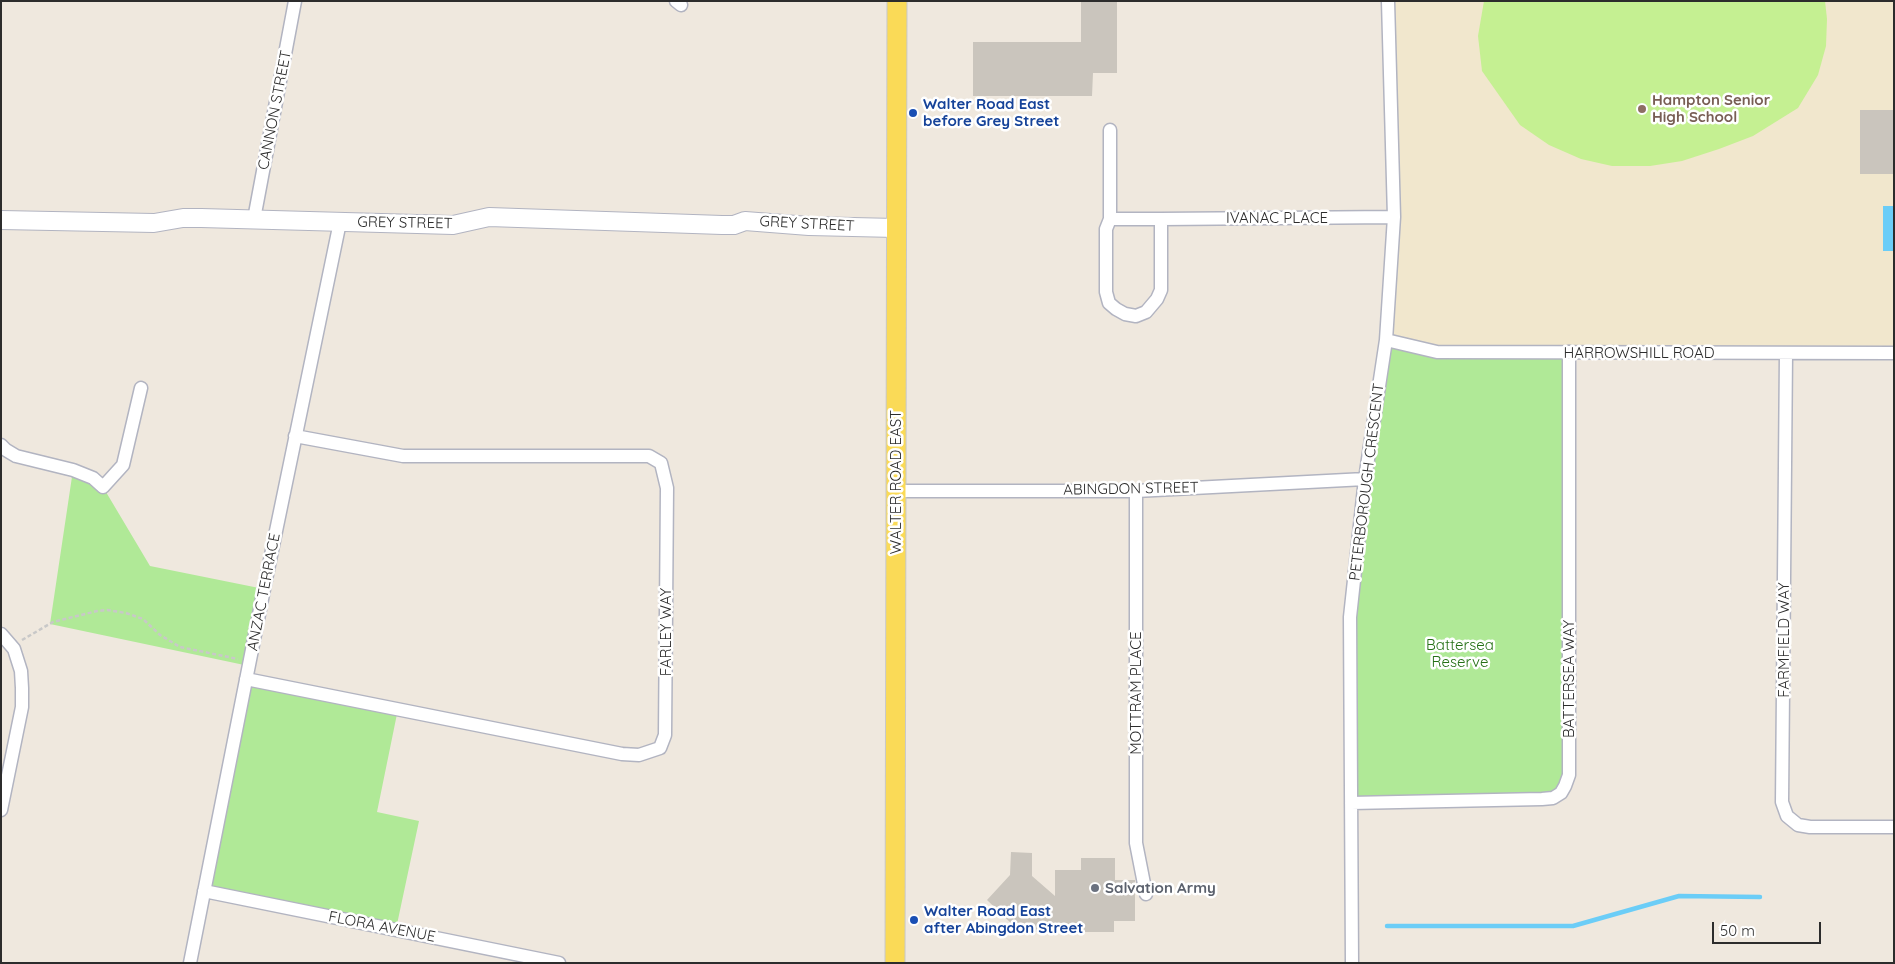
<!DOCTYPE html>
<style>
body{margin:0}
#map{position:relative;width:1895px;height:964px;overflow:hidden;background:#efe8de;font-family:Quicksand,sans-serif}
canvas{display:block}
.frame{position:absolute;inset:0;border:2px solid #2c2c2c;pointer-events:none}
.scale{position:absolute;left:1712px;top:922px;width:109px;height:22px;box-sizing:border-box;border:2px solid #2c2c2c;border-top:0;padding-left:6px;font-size:15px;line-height:18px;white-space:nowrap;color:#2c2c2c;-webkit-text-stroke:4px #fff;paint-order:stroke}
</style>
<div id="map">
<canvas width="1895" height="964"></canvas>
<div class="frame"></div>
<div class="scale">50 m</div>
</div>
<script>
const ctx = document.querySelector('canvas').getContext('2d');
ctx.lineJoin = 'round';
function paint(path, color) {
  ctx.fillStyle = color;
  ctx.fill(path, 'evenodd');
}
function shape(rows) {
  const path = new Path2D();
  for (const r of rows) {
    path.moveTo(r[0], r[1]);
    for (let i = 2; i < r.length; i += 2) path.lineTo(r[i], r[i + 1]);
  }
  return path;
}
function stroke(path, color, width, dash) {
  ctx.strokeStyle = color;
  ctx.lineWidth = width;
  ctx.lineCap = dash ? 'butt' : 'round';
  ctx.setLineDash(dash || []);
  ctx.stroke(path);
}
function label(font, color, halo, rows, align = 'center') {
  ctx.font = font + ' Quicksand,sans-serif';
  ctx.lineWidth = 5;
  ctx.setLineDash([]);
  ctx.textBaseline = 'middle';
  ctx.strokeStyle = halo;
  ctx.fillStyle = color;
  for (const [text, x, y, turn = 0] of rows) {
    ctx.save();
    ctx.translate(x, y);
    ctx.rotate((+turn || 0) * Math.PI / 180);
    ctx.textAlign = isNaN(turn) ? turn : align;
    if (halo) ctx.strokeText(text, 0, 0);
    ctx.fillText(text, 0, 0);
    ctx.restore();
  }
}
paint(shape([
 [1388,1,1894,1,1894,353,1437,352,1386,340,1394,217]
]), '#f1e7cd');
paint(shape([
 [1386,340,1437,352,1569,352,1569,775,1561,793,1351,803,1350,617],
 [73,470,103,487,150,566,264,589,249,666,50,624],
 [246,679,398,709,377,812,419,821,396,929,204,891]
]), '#b0e997');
paint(shape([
 [1484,1,1825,1,1827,19,1826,46,1818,75,1798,108,1753,136,1719,149,1682,161,1650,166,1612,166,1581,159,1549,145,1520,125,1482,71,1478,36]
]), '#c5f092');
paint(shape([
 [1883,206,1894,206,1894,251,1883,251]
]), '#6bcdf7');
stroke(shape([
 [1387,926,1573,926,1679,896,1760,897]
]), '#6bcdf7', 4.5);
paint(shape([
 [1081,1,1117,1,1117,73,1093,73,1092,96,973,96,973,42,1081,42],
 [1860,110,1894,110,1894,174,1860,174],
 [1011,852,1032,853,1032,876,1055,896,1055,870,1081,870,1081,858,1115,858,1115,880,1135,880,1135,921,1114,921,1114,932,1033,932,1023,923,1017,929,987,900,1010,875]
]), '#cac5bd');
const street = shape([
 [676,1,681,5],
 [1110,130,1110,219],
 [254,219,295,1],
 [1161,219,1161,290,1157,299,1146,312,1136,316,1125,314,1116,309,1109,303,1106,292,1106,229,1110,219,1161,219,1394,217],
 [1386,340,1437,352,1894,353],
 [1786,353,1782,802,1787,816,1798,825,1810,827,1894,827],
 [1,445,6,450,16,456,73,470,93,478,103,487,123,465,141,388],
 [896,491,1136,491,1365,479],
 [1136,491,1136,843,1146,894],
 [1,634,14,649,21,671,22,688,22,707,1,810],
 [246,679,622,754,639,755,660,748,665,735,667,488,661,463,649,456,403,456,295,436],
 [1351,803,1542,799,1553,798,1561,793,1565,786,1569,775,1569,352],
 [204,891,559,963],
 [190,963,264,589,340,222],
 [1352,963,1350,617,1365,479,1386,340,1394,217,1388,1]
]);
const secondary = shape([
 [1,220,154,223,183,218,201,218,453,225,489,217,722,225,734,225,745,221,809,226,896,228]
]);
const primary = shape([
 [895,963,897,1]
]);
stroke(street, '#b2b4c1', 15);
stroke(secondary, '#b2b4c1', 20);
stroke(primary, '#c8c8c8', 21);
stroke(shape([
 [22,640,53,622,97,611,107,610,126,613,143,619,160,635,180,647,238,659]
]), '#c8c8c8', 2.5, [4, 2.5]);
stroke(street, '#fff', 12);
stroke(secondary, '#fff', 18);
stroke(primary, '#fada57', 19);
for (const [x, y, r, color] of [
 [1642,109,5,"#8d6e63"],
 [913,113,5,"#1a4fb4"],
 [1095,888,5,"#6b7280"],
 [914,920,5,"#1a4fb4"]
]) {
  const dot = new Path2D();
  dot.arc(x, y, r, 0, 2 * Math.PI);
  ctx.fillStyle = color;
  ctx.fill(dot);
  stroke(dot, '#fff', 2);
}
label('bold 15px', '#785e54', '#fff', [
 ["Hampton Senior",1652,100],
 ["High School",1652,117]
], 'left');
label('bold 15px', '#164399', '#fff', [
 ["Walter Road East",923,104],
 ["before Grey Street",923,121],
 ["Walter Road East",924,911],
 ["after Abingdon Street",924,928]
], 'left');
label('15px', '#2c2c2c', '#fff', [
 ["CANNON STREET",275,110,-79],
 ["IVANAC PLACE",1277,218],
 ["GREY STREET",405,223,1],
 ["GREY STREET",807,224,3],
 ["HARROWSHILL ROAD",1639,353],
 ["WALTER ROAD EAST",896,482,-90],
 ["PETERBOROUGH CRESCENT",1367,482,-83],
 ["ABINGDON STREET",1131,489,-1],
 ["ANZAC TERRACE",264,592,-79],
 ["FARLEY WAY",666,632,-90],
 ["FARMFIELD WAY",1784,640,-90],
 ["BATTERSEA WAY",1569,679,-90],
 ["MOTTRAM PLACE",1136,693,-90],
 ["FLORA AVENUE",382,927,11]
]);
label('15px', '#257016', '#fff', [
 ["Battersea",1460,645],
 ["Reserve",1460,662]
]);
label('bold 15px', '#5b616d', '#fff', [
 ["Salvation Army",1105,888]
], 'left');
</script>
